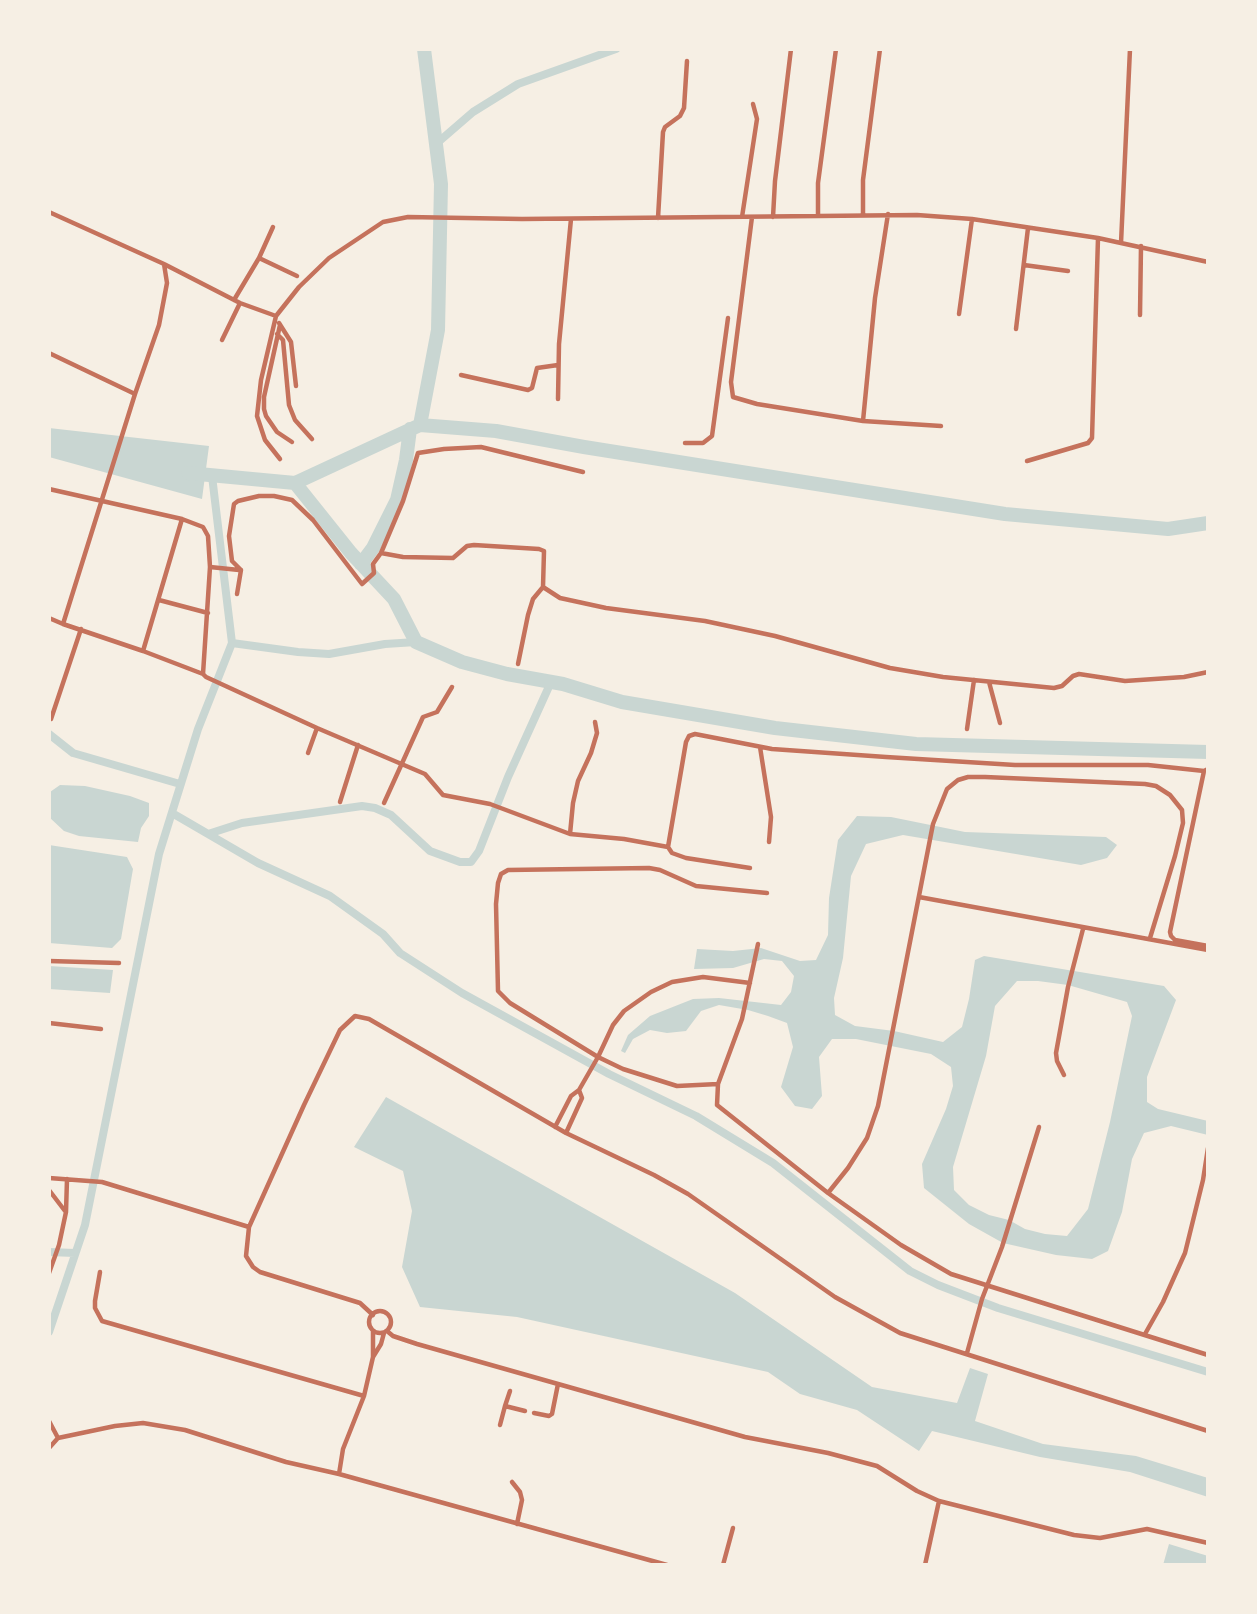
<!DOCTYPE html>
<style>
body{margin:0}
#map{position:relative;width:1257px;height:1614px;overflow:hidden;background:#f6efe4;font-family:Manrope,sans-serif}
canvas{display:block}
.frame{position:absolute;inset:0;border:51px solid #f6efe4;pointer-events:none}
</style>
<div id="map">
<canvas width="1257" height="1614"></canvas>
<div class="frame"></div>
</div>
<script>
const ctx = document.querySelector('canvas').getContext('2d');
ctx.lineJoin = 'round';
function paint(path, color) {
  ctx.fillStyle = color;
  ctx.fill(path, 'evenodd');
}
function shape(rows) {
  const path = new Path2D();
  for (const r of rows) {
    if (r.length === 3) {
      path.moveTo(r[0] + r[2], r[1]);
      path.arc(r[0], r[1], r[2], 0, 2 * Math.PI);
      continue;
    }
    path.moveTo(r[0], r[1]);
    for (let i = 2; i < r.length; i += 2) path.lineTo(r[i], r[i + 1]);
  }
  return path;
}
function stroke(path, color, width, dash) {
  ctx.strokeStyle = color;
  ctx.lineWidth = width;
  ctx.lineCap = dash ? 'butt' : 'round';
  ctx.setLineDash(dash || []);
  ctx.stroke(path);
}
paint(shape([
 [49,428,209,446,202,499,49,457],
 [60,785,85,786,130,796,149,803,149,816,141,828,138,842,79,836,64,831,49,817,50,792],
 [857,816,891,817,965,832,1106,837,1117,845,1107,858,1081,865,903,835,866,844,851,876,843,958,834,998,835,1015,855,1026,894,1031,943,1042,962,1027,969,999,975,960,984,956,1164,986,1176,1000,1147,1077,1147,1102,1158,1109,1208,1121,1208,1135,1171,1126,1144,1133,1132,1159,1122,1212,1108,1251,1092,1259,1056,1255,1003,1243,969,1224,924,1188,922,1164,946,1109,953,1086,951,1067,931,1054,856,1039,832,1039,819,1057,822,1096,812,1109,795,1106,781,1087,793,1047,787,1023,768,1016,748,1010,719,1005,701,1011,686,1031,667,1033,650,1030,633,1039,625,1053,621,1051,628,1035,650,1016,693,999,719,998,781,1005,791,992,794,976,782,961,764,959,733,968,694,969,697,949,733,951,761,948,800,961,816,960,828,935,829,898,838,840],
 [1017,981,1038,981,1068,985,1127,1002,1132,1016,1110,1122,1088,1209,1067,1236,1045,1234,1025,1229,1009,1220,989,1215,969,1205,954,1190,953,1167,986,1056,995,1006],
 [49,845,127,857,133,869,121,939,112,948,49,943],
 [49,966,113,970,110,993,49,989],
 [386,1097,735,1293,872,1387,957,1403,970,1368,988,1374,975,1421,1043,1444,1136,1456,1208,1478,1208,1497,1130,1472,1040,1457,932,1431,919,1451,857,1410,800,1394,768,1372,517,1317,420,1307,402,1267,412,1211,403,1171,354,1147],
 [1169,1544,1208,1556,1208,1565,1163,1565]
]), '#c9d6d2');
stroke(shape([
 [436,144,473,112,518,84,616,49],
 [232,643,298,652,329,654,385,644,416,642],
 [49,734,73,753,180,784],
 [172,813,258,863,330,896,383,934,400,953,462,993,609,1074,696,1116,773,1163,910,1271,938,1285,998,1308,1208,1372],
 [208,834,242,823,362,806,375,808,391,815,430,851,460,862,471,862,479,851,508,777,551,682],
 [49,1252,75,1253],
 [49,1332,85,1225,159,854,198,729,232,643,212,476]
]), '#c9d6d2', 8);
stroke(shape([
 [420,425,438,330,441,184,424,49],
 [188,473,295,483,420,425,496,431,584,447,1005,514,1168,529,1208,523],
 [295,483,351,553,394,599,416,642,462,662,507,674,563,684,622,702,775,728,916,744,1208,752],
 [361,564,373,548,397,500,406,460,410,429]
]), '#c9d6d2', 14);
stroke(shape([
 [49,212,164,264,240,303,276,316,299,287,329,258,383,222,408,217,522,219,917,215,972,219,1098,238,1208,262],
 [863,214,863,180,880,49],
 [818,215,818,183,836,49],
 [742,217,757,119,753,104],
 [752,217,731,382,733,397,757,404,863,421,941,426],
 [773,217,775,181,791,49],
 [658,218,663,132,665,127,680,116,684,108,687,61],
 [1121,243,1130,49],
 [259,258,297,276],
 [1024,265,1068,271],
 [234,300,259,258,273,227],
 [959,314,972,219],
 [1140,315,1141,246],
 [276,316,261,380,257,416,265,440,280,459],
 [279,323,291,342,296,386],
 [280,325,264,397,264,409,266,416,277,432,292,442],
 [1016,329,1028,228],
 [277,334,283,340,289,405,295,420,312,439],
 [222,340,240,303],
 [49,353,135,394],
 [461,375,528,390,532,388,537,368,558,365],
 [558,399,559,344,571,219],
 [863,421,875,298,888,214],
 [685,443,703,443,712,436,728,318],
 [1027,461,1088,443,1092,438,1098,238],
 [49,489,182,519,203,527,208,536,210,567,203,674,206,677,317,728,425,774,443,795,490,804,570,834,624,839,668,847,672,853,686,858,750,868],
 [182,519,143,651,203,674],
 [381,553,403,501,418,453,444,449,481,447,583,472],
 [210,567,239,570],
 [239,570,241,570,232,561,229,536,234,504,238,501,259,496,274,496,292,500,313,520,362,584,374,573,373,564,381,553,403,557,453,558,467,546,474,545,539,549,544,551,543,587,560,598,606,608,705,621,775,636,890,668,943,677,1054,688,1062,686,1073,676,1079,674,1125,681,1184,677,1208,672],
 [237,594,241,570],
 [159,600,208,613],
 [49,618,63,624,135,394,159,325,167,283,164,264],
 [63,624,143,651],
 [518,664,528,615,533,599,543,587],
 [989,682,1000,723],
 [51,719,81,629],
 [967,729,974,680],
 [760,747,771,817,769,842],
 [308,753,317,728],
 [1204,771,1170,932,1171,936,1175,940,1208,946],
 [340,802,358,745],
 [384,803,423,717,437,712,452,687],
 [570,834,573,803,578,781,591,753,597,733,595,722],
 [668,847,686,742,689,736,695,734,772,749,886,757,1015,765,1148,765,1204,771,1208,769],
 [919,897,1208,950],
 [758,944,742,1019,718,1084,717,1105,828,1193,848,1168,867,1138,878,1106,933,824,947,789,958,780,968,777,985,777,1145,784,1156,786,1170,795,1182,810,1183,823,1175,856,1150,938],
 [49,961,119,963],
 [750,983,703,977,672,982,651,992,624,1011,613,1025,598,1057,510,1003,498,991,496,904,498,883,501,874,508,870,649,868,660,870,696,886,767,893],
 [49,1023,101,1029],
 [1064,1075,1057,1061,1056,1053,1068,987,1083,929],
 [555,1127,571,1096,579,1090,598,1057,623,1069,677,1086,718,1084],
 [566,1133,582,1098,579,1090],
 [49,1178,102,1182,249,1227],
 [49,1190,65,1211],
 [828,1193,901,1245,951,1274,1208,1355],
 [100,1272,95,1301,95,1308,102,1321,364,1396],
 [49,1273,59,1245,66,1212,67,1179],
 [380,1322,11],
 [373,1315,360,1303,260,1272,253,1267,246,1256,249,1227,304,1105,340,1030,355,1016,369,1019,566,1133,654,1175,688,1194,835,1297,900,1333,1208,1431],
 [387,1331,393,1336,417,1344,745,1437,828,1453,877,1466,917,1491,939,1501,1074,1535,1100,1538,1147,1529,1208,1543],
 [1145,1334,1163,1302,1185,1253,1203,1180,1208,1148],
 [967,1353,982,1299,1002,1247,1039,1127],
 [373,1357,381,1344,384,1333],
 [510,1391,505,1406,525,1411],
 [534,1413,549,1416,552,1414,558,1384],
 [49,1421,58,1438,115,1426,143,1423,185,1430,286,1462,339,1474,667,1565],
 [500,1425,505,1406],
 [49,1448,58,1438],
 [339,1474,343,1449,364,1396,373,1357,373,1331],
 [512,1482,520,1492,522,1500,517,1524],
 [723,1565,733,1528],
 [925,1565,939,1501]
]), '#c5725c', 4.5);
</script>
